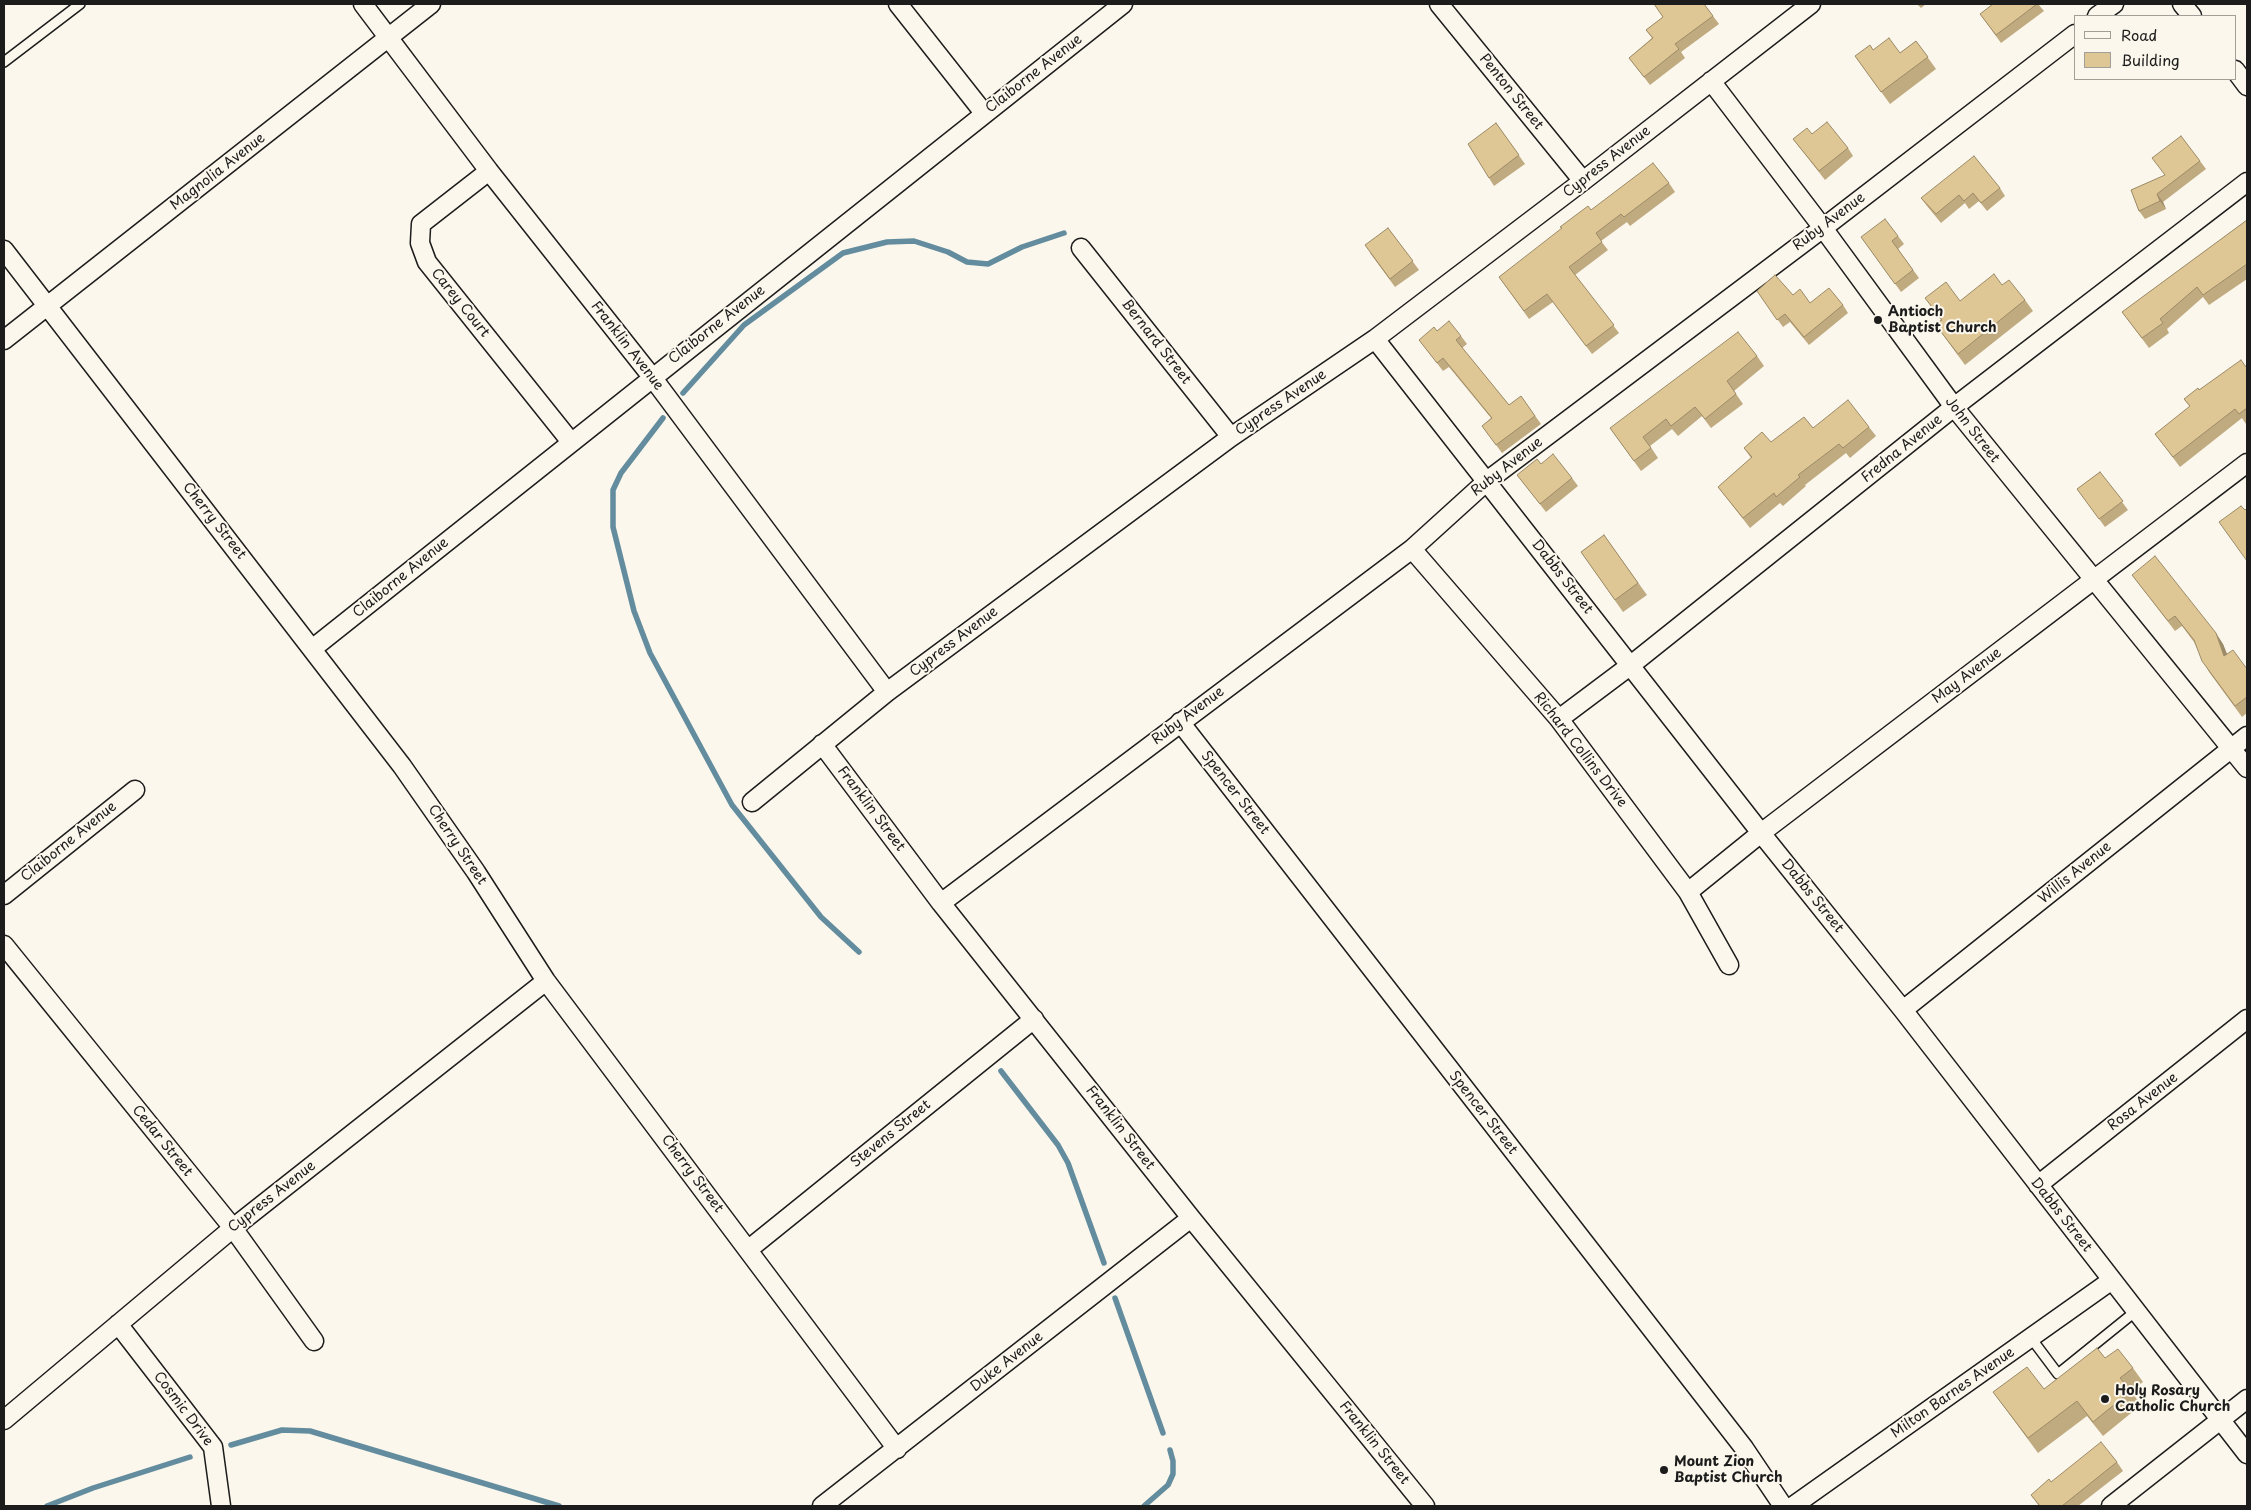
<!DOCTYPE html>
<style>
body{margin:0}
#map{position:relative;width:2251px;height:1510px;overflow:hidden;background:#fbf7ec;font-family:"Playpen Sans",sans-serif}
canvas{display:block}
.frame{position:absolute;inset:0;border:5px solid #1c1c1c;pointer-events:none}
.legend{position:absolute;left:2074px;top:15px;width:162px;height:65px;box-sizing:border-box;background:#fbf7ec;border:1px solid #a29f99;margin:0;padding:6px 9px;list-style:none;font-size:15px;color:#1c1c1c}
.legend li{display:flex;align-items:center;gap:10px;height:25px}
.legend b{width:25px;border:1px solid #a29f99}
</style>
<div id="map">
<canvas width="2251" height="1510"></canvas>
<div class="frame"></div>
<ul class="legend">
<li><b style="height:6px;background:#fbf7ec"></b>Road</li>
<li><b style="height:14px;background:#dfc695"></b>Building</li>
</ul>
</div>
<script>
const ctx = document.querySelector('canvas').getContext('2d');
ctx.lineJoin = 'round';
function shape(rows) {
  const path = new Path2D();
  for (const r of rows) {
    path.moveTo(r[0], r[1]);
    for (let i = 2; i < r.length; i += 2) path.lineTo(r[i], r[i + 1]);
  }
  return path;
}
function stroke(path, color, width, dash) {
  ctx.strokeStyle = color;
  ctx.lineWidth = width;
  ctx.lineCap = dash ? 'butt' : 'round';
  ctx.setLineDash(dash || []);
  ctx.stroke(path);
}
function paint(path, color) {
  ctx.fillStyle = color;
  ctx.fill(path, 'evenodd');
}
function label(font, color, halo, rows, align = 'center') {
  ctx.font = font + ' "Playpen Sans",sans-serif';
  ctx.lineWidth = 4;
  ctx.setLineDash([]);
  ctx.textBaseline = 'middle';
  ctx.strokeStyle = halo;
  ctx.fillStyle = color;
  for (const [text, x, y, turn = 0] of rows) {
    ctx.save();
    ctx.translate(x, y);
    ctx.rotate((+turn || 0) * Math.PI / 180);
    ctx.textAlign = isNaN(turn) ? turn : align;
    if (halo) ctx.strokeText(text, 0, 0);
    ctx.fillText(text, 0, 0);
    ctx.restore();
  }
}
stroke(shape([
 [683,393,744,325,843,253,887,242,914,241,948,252,967,262,988,264,1022,247,1064,233],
 [663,418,621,473,613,490,613,527,634,611,650,653,732,805,821,917,859,952],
 [1001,1071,1058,1145,1068,1163,1104,1263],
 [1115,1298,1163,1433],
 [231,1445,282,1430,310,1431,559,1506],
 [47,1506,93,1488,190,1457],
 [1144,1506,1168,1485,1173,1474,1173,1461,1170,1450]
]), '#638d9e', 5.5);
const service = shape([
 [4,62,80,4],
 [2031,1338,2058,1374,2136,1311]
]);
const minor = shape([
 [363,4,489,171,652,377,887,692],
 [898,4,984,113],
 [1439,4,1583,181],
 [2182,4,2192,16],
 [2097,16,2114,4],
 [2235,70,2247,86],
 [1711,81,1823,228,1954,407,2247,768],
 [489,171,421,224,420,243,427,262,571,442],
 [1081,248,1231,437],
 [4,250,402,766,476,872,546,981,897,1449],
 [1375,339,1761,833,1903,1010,2247,1454],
 [4,340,431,4],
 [1412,549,1559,719,1688,892,1729,965],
 [312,649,1123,4],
 [1559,719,1631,665,1954,407,2247,182],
 [1180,722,1744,1448,1783,1506],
 [822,744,941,903,1191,1218,1425,1506],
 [752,802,887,692,1231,437,1375,339,1583,181,1811,4],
 [1688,892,1761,833,2247,463],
 [4,895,135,790],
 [941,903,1412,549,1487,481,1823,228,2075,34],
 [4,945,233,1228,314,1341],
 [1903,1010,2247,736],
 [2038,1185,2247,1019],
 [749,1249,1034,1019],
 [118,1324,213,1447,221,1506],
 [4,1420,233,1228,546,981],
 [822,1506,1191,1218],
 [1793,1506,2112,1280],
 [2111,1506,2247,1399]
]);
stroke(service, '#1c1c1c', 12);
stroke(minor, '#1c1c1c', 21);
stroke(service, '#fbf7ec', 9);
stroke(minor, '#fbf7ec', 18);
paint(shape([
 [1654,4,1704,4,1719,24,1681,52,1685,58,1650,85,1629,58,1652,38,1646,30,1663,17],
 [1917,4,1926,4,1921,8],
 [1993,4,2038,4,2044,11,2001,43,1980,14],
 [1916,41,1936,69,1890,104,1855,56,1873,50,1900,53],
 [1496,123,1525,164,1494,186,1489,178],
 [1812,134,1848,148,1853,156,1825,180,1793,139],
 [2200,161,2206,169,2163,202,2166,209,2145,219,2139,211,2131,190],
 [1669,183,1675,192,1630,226,1627,222,1601,241,1608,250,1575,275,1619,333,1592,354,1553,302,1529,319,1499,277,1591,210],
 [2000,188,2005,196,1987,211,1979,201,1969,209,1965,203,1941,223,1927,206,1921,198],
 [2247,220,2247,279,2209,305,2203,297,2167,329,2169,333,2149,348,2122,312],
 [1388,228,1419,270,1395,287,1370,253],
 [1898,236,1904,244,1898,249,1919,278,1901,292,1861,237],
 [2002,285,2025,300,2033,311,1965,365,1935,324,1941,320,1925,298,1960,301],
 [1757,291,1793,295,1810,303,1843,305,1848,313,1809,345,1790,322,1783,327],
 [1437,331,1461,336,1467,344,1462,348,1509,405,1521,396,1541,424,1502,453,1482,426,1491,418,1449,367,1443,371,1419,340],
 [1757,356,1764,366,1734,391,1743,404,1711,428,1702,416,1678,436,1672,429,1650,446,1658,458,1641,471,1610,428],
 [2247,365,2247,423,2246,424,2242,418,2180,467,2155,434,2190,407,2184,399,2199,390],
 [1869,427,1876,436,1850,458,1846,453,1805,485,1806,486,1783,506,1780,503,1750,528,1718,487,1751,458,1744,448,1771,442,1813,428],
 [1541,464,1572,478,1578,486,1546,512,1517,475],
 [2100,472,2128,510,2105,527,2077,489],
 [1604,535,1647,595,1623,612,1581,552],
 [2132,575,2223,644,2227,654,2247,669,2247,713,2242,717,2209,672,2194,642,2182,626,2175,631],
 [2105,1358,2133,1368,2143,1382,2131,1391,2141,1405,2103,1436,2087,1416,2038,1453,1993,1392,2044,1389],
 [2117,1462,2123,1471,2078,1506,2039,1506,2031,1495]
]), '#c0aa80');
paint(shape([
 [2157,194,2163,202,2166,209,2160,201],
 [2216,633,2223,644,2232,667,2224,656]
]), '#9c8b68');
const building = shape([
 [1654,4,1704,4,1713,16,1675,44,1679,49,1644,77,1629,58,1653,38,1646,30,1663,17,1654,4],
 [1993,4,2037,4,1996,35,1980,14,1993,4],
 [1889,38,1900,53,1916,41,1928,57,1881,92,1855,56,1870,45,1873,50,1889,38],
 [1827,122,1848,148,1819,171,1793,139,1807,128,1812,134,1827,122],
 [1496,123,1519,155,1489,178,1468,144,1496,123],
 [2181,136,2200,161,2157,194,2160,201,2139,211,2131,190,2165,175,2152,158,2181,136],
 [1974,156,2000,188,1981,203,1973,193,1964,201,1959,195,1936,214,1921,198,1974,156],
 [1653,163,1669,183,1624,217,1621,214,1596,233,1602,242,1569,267,1614,325,1586,346,1547,294,1524,311,1499,277,1562,228,1560,227,1588,206,1591,210,1653,163],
 [1885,219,1898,236,1892,241,1913,270,1895,284,1861,237,1885,219],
 [2247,220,2247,264,2203,295,2197,287,2160,319,2163,323,2142,338,2122,312,2247,220],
 [1388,228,1413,261,1390,279,1365,245,1388,228],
 [1994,274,2002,285,2009,280,2025,300,1958,354,1935,324,1942,320,1925,298,1946,282,1960,301,1994,274],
 [1775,275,1793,295,1800,289,1810,303,1829,288,1843,305,1804,337,1785,314,1777,320,1757,291,1775,275],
 [1449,321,1461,336,1456,340,1509,405,1521,396,1535,416,1496,445,1482,426,1492,418,1443,358,1437,363,1419,340,1434,327,1437,331,1449,321],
 [1738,332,1757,356,1727,381,1736,394,1705,419,1695,407,1671,426,1666,419,1643,437,1651,448,1634,461,1610,428,1738,332],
 [2241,360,2246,367,2247,365,2247,408,2239,414,2235,409,2173,457,2155,434,2190,406,2184,399,2198,388,2199,390,2241,360],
 [1848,400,1869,427,1843,448,1839,444,1798,475,1800,477,1776,497,1774,493,1743,518,1718,487,1752,457,1744,448,1762,432,1771,442,1804,417,1813,428,1848,400],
 [1553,454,1572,478,1540,504,1517,475,1537,459,1541,464,1553,454],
 [2100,472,2123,501,2099,519,2077,489,2100,472],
 [2241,506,2245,510,2247,508,2247,561,2219,522,2241,506],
 [1604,535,1638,583,1615,600,1581,552,1604,535],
 [2155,556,2216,633,2224,656,2233,650,2247,669,2247,697,2235,706,2202,661,2194,640,2175,616,2168,621,2132,575,2155,556],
 [2097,1348,2105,1358,2118,1349,2133,1368,2120,1378,2131,1391,2093,1422,2077,1401,2028,1438,1993,1392,2027,1367,2044,1389,2097,1348],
 [2101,1442,2117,1462,2062,1506,2040,1506,2031,1495,2049,1479,2051,1482,2101,1442]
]);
paint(building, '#dfc695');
stroke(building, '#9c8b68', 1);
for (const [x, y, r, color] of [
 [1878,320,5,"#1c1c1c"],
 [2105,1399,5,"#1c1c1c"],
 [1664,1470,5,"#1c1c1c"]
]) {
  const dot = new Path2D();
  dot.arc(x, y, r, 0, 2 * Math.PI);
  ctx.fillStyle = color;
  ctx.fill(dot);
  stroke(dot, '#fbf7ec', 2);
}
label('14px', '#1c1c1c', '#fbf7ec', [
 ["Claiborne Avenue",1034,74,-38],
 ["Penton Street",1511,92,51],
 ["Cypress Avenue",1607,162,-38],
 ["Magnolia Avenue",218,172,-38],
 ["Ruby Avenue",1829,222,-37],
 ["Carey Court",460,303,51],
 ["Claiborne Avenue",717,325,-38],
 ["Bernard Street",1156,342,52],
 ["Franklin Avenue",627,346,52],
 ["Cypress Avenue",1281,403,-34],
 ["John Street",1972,430,52],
 ["Fredna Avenue",1902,449,-39],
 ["Ruby Avenue",1507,467,-38],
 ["Cherry Street",214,521,52],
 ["Dabbs Street",1562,577,52],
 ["Claiborne Avenue",401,578,-39],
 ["Cypress Avenue",954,642,-37],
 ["May Avenue",1967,676,-37],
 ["Ruby Avenue",1188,716,-37],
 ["Richard Collins Drive",1580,750,52],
 ["Spencer Street",1235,793,52],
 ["Franklin Street",871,809,53],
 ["Claiborne Avenue",69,842,-39],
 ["Cherry Street",457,845,56],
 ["Willis Avenue",2075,873,-39],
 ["Dabbs Street",1812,896,51],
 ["Rosa Avenue",2143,1102,-38],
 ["Spencer Street",1483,1113,52],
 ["Franklin Street",1120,1128,52],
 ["Stevens Street",891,1134,-39],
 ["Cedar Street",162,1141,51],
 ["Cherry Street",692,1174,53],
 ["Cypress Avenue",272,1197,-38],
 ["Dabbs Street",2061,1215,52],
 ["Duke Avenue",1007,1362,-38],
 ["Milton Barnes Avenue",1953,1393,-35],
 ["Cosmic Drive",183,1409,53],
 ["Franklin Street",1374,1443,51]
]);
label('bold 14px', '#1c1c1c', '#fbf7ec', [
 ["Antioch",1888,312],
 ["Baptist Church",1888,328],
 ["Holy Rosary",2115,1391],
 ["Catholic Church",2115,1407],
 ["Mount Zion",1674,1462],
 ["Baptist Church",1674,1478]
], 'left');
</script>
